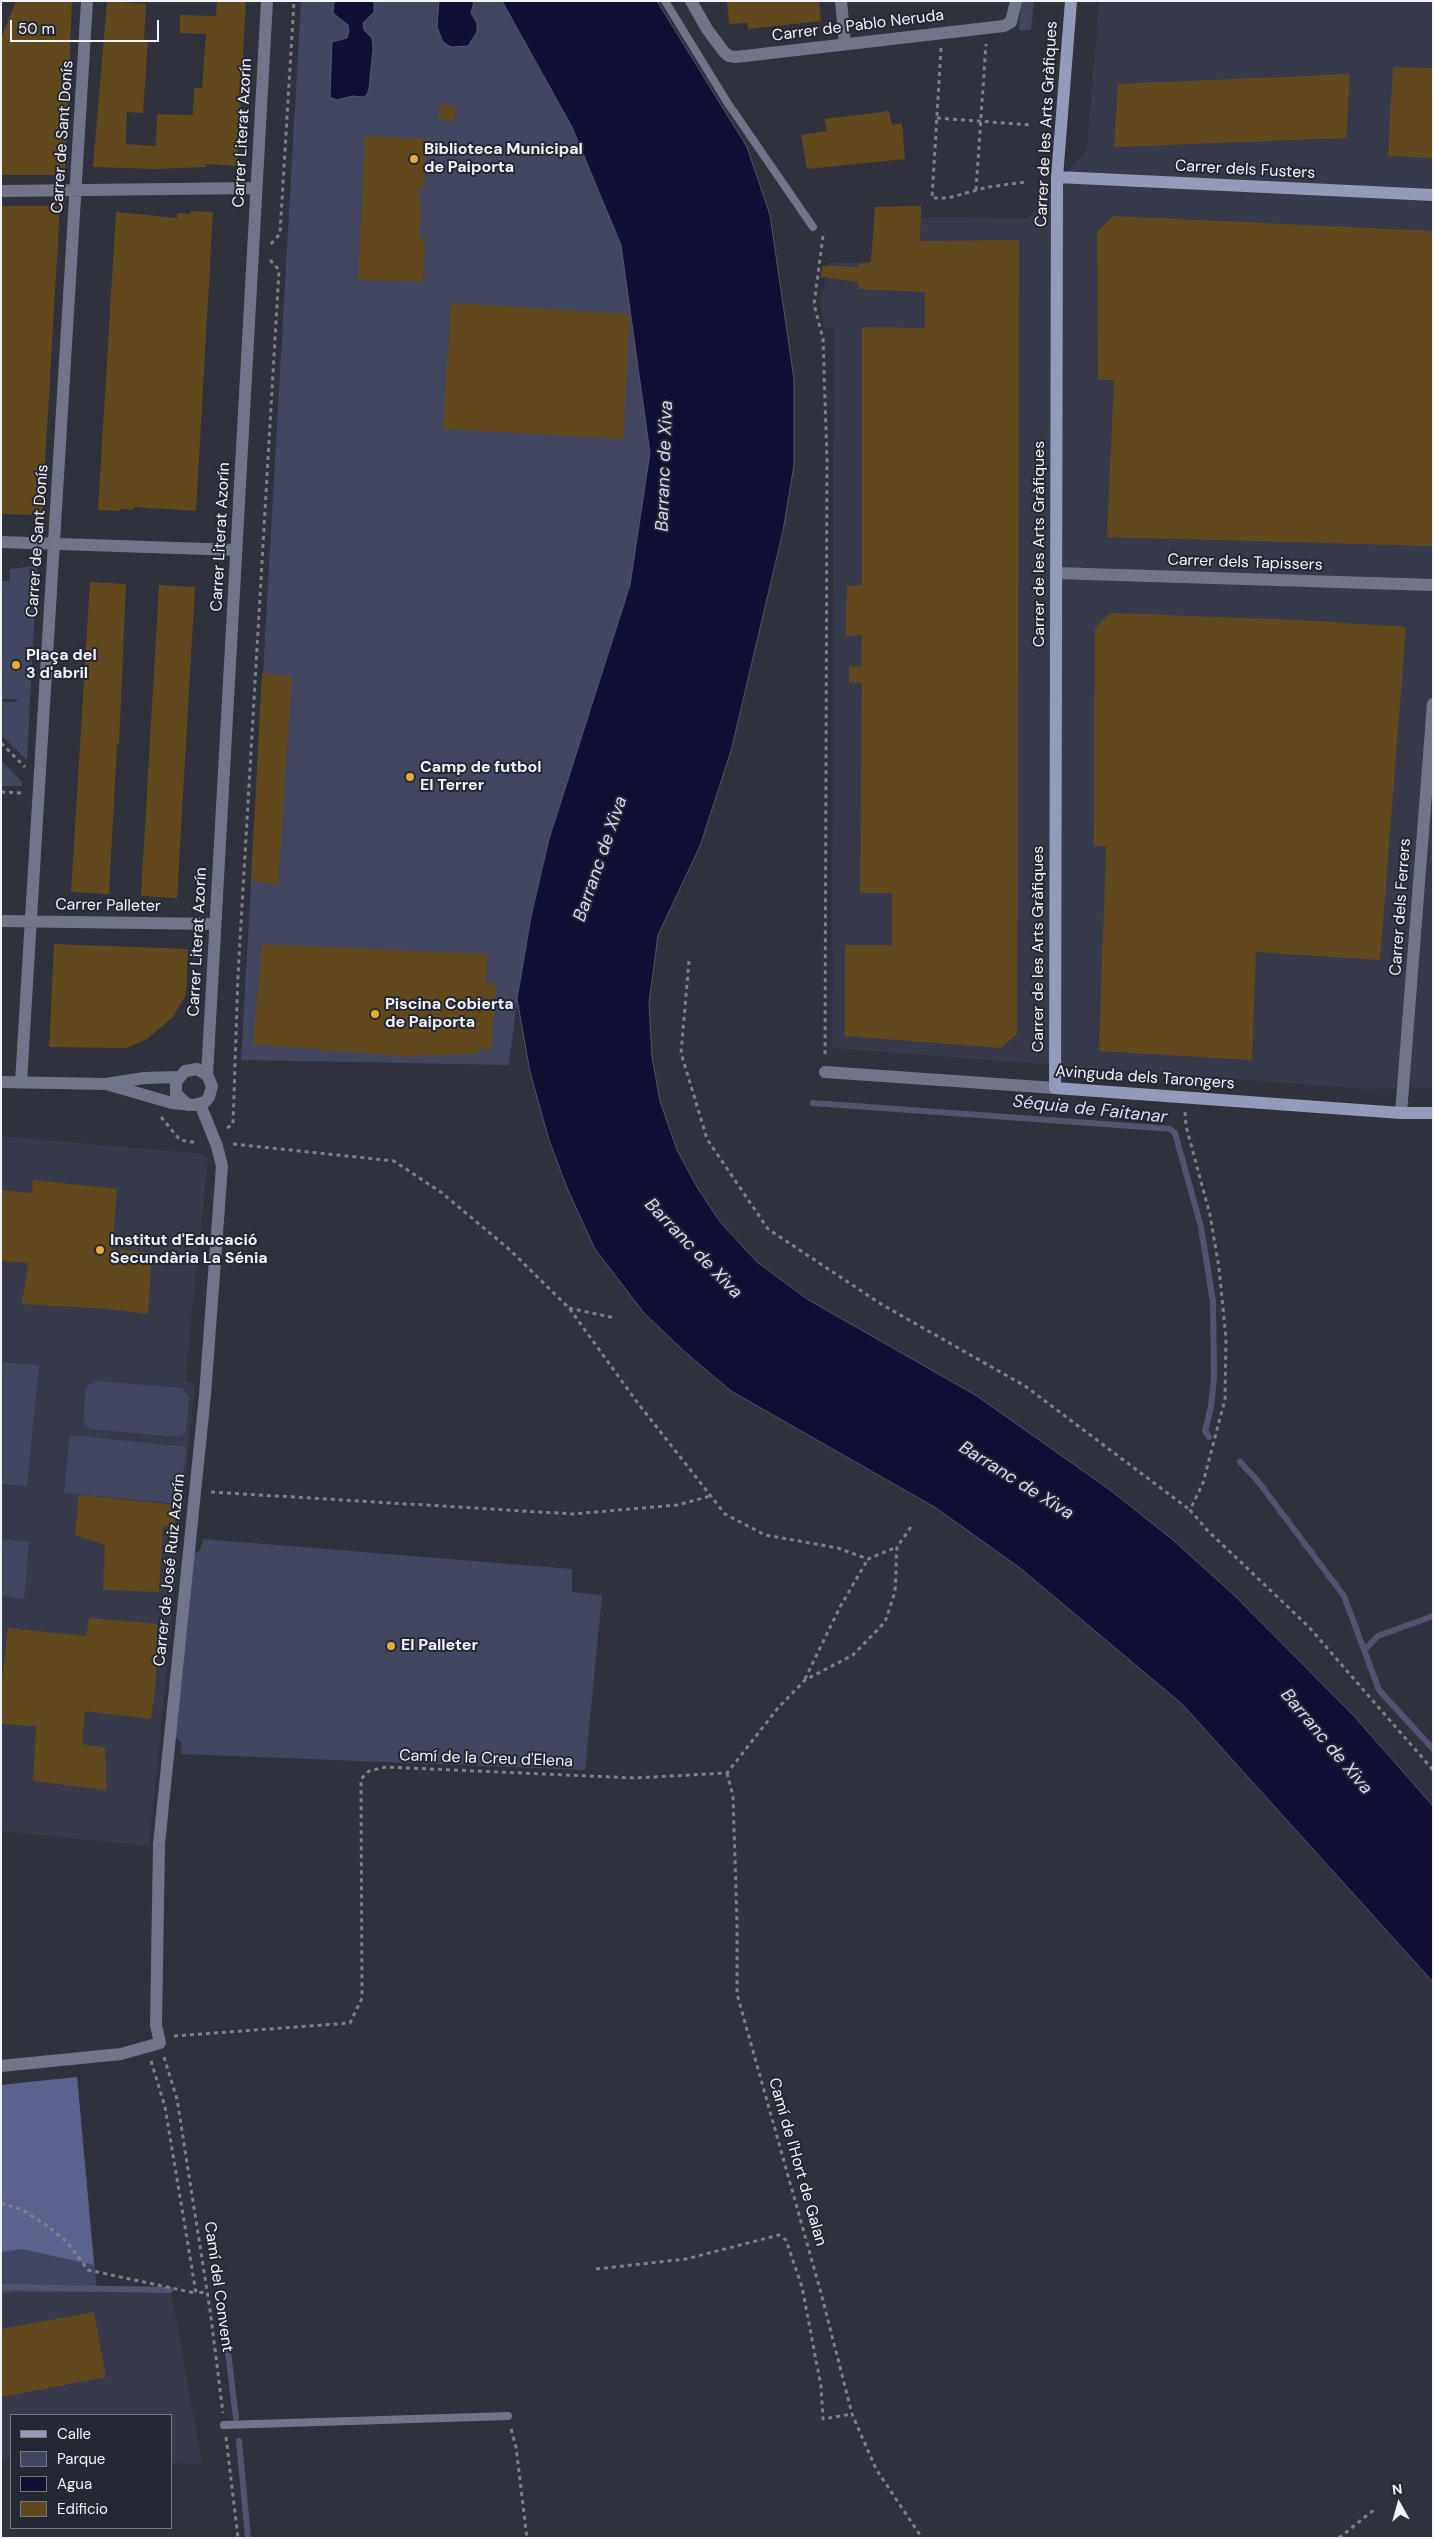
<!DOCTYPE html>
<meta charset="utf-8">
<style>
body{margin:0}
#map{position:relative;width:1434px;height:2539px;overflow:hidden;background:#2f313c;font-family:"DM Sans",sans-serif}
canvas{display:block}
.frame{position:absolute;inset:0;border:2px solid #f2f4fb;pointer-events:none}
.legend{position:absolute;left:10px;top:2414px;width:162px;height:115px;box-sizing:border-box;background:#252732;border:1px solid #777982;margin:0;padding:6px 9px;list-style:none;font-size:15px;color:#f2f4fb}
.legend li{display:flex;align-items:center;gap:10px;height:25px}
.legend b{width:25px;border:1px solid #777982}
.north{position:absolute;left:1374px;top:2479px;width:50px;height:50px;-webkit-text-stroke:4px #252732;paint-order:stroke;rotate:353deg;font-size:14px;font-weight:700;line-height:20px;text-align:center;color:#f2f4fb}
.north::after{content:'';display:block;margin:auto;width:18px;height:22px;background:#f2f4fb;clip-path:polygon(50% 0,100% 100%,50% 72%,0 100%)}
.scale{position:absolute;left:10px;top:20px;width:149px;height:22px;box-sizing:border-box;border:2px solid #f2f4fb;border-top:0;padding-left:6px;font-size:15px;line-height:18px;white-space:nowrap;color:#f2f4fb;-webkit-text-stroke:4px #252732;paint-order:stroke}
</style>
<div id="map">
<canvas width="1434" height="2539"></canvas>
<div class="frame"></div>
<ul class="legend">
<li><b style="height:6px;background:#949aba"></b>Calle</li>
<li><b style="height:14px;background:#424761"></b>Parque</li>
<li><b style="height:14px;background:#0f1034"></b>Agua</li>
<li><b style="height:14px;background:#62491d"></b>Edificio</li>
</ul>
<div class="north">N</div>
<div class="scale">50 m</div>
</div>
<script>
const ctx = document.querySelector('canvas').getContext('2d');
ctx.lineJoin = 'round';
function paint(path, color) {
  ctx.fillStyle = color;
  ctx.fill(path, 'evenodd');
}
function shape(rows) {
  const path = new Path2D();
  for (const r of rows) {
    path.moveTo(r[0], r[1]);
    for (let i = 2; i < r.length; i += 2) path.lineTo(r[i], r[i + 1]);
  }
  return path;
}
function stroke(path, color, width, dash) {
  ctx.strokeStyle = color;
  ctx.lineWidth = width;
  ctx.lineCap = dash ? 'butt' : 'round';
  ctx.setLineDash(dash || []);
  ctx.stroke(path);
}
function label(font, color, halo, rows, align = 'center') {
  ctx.font = font + ' "DM Sans",sans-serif';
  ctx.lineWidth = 4;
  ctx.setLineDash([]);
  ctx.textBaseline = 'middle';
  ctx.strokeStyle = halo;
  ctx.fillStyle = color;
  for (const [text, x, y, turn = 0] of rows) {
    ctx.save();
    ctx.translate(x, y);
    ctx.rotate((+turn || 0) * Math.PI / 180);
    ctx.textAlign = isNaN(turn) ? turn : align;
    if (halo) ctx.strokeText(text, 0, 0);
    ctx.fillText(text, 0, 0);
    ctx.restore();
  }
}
paint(shape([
 [1099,1,1433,1,1433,1088,1364,1089,832,1048,834,328,824,328,820,304,829,263,871,262,875,207,921,206,921,217,1028,218,1087,149],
 [1,1136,204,1154,208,1159,185,1381,195,1384,149,1846,1,1831],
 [171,2291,202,2464,171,2463,171,2415,11,2415,11,2458,1,2457,1,2294,18,2292]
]), '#373a4b');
paint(shape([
 [301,1,502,1,572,127,621,245,650,453,630,585,549,839,531,917,517,999,509,1065,241,1060],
 [1021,1,1034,1,1031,30,1019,30],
 [37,566,27,760,3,737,1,725,1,702,17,702,16,699,1,699,1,581,10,581,9,569],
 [1,760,22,782,22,786,1,786],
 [1,1362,39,1365,27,1486,1,1484],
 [96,1381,182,1388,189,1397,186,1432,183,1436,178,1437,90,1429,85,1425,83,1419,86,1387],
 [70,1435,186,1447,180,1504,64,1493],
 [1,1539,29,1542,24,1599,1,1596],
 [203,1539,572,1569,572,1592,602,1595,585,1770,181,1754,182,1743,175,1737,194,1554,200,1550],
 [77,2077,97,2292,18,2292,1,2294,1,2085]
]), '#424761');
paint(shape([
 [77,2077,94,2265,22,2249,1,2252,1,2085]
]), '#5a628d');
const water = shape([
 [334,1,374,1,374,12,363,23,364,30,372,38,373,49,369,88,367,95,363,97,352,96,337,100,330,97,332,42,347,38,349,31,348,25,333,13,334,1],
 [439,1,474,1,471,13,477,23,477,32,468,46,451,47,443,42,437,27,439,1],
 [502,1,657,1,747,147,770,215,794,379,794,465,783,531,731,751,700,846,658,935,649,1003,652,1057,660,1101,677,1150,697,1187,720,1222,757,1262,807,1299,977,1396,1110,1490,1173,1540,1234,1595,1354,1716,1433,1806,1433,1982,1182,1704,1020,1568,936,1508,731,1391,685,1352,644,1313,595,1249,567,1188,549,1140,530,1072,517,999,531,917,549,839,630,585,650,453,621,245,572,127,502,1]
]);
paint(water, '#0f1034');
stroke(water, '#535470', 1);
stroke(shape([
 [813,1103,1159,1128,1170,1129,1175,1133,1201,1227,1213,1302,1214,1378,1211,1407,1205,1431,1209,1437],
 [1240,1462,1257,1480,1344,1596,1379,1690,1433,1749],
 [1365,1649,1378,1636,1433,1616],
 [1,2287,170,2290],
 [226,2335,236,2418],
 [239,2441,248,2538]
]), '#535470', 6);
paint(shape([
 [16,1,72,1,65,175,1,175,1,39],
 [107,1,146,4,144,40,148,40,143,113,127,112,126,144,156,146,157,114,193,115,194,88,202,88,206,34,180,33,180,15,216,16,217,1,246,1,237,166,206,164,206,167,155,169,93,167],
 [727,1,819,1,821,21,748,29,747,23,729,24],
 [1393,67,1433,68,1433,158,1388,156],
 [1350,74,1346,138,1114,147,1118,84],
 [440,104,456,106,455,121,439,120],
 [889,111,892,125,902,123,905,159,807,169,801,135,827,131,824,119],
 [365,136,427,139,424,188,418,187,421,208,419,238,425,238,423,282,358,280],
 [1,206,60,206,42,515,1,514],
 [921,206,920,241,1019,240,1017,1034,1001,1048,845,1036,845,945,892,945,892,893,860,893,862,683,849,682,849,666,861,667,862,635,846,636,847,586,862,585,862,327,925,328,925,292,858,289,858,282,821,277,822,266,859,267,859,264,871,262,875,207],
 [190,211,213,212,196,511,134,507,134,510,120,509,119,511,98,510,116,212,177,218,177,213,190,214],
 [1113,216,1433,231,1433,546,1107,537,1114,380,1098,380,1097,232],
 [451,303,630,314,623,439,443,429],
 [90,582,126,584,119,745,117,744,109,894,71,892],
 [159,585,195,587,177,898,141,896],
 [1111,613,1298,620,1406,627,1380,960,1256,952,1252,1060,1099,1051,1106,846,1094,846,1095,628],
 [262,673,292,677,278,884,251,881],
 [54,944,188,949,186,995,173,1017,147,1039,127,1048,49,1047],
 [262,944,488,954,485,982,496,984,491,1050,479,1048,477,1054,399,1056,253,1044],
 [33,1180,117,1189,112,1249,152,1253,148,1314,108,1309,22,1304,28,1263,1,1261,1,1190,32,1193],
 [79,1495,177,1505,174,1527,163,1526,159,1592,103,1590,105,1545,75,1535],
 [89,1618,157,1624,156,1680,151,1719,85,1711,82,1744,105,1748,106,1790,33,1781,36,1726,1,1724,1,1689,8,1628,86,1636],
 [94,2312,106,2377,1,2397,1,2329]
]), '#62491d');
stroke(shape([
 [941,48,932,198,948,198,988,187,1026,182],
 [937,118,1031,125],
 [976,190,986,44],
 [823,236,814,304,823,339,827,460,825,1058],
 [271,244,280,234,294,1],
 [1,743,25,767],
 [1,792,23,793],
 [689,961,681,1053,707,1139,768,1229,881,1304,1025,1386,1190,1510],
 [1185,1112,1186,1126,1210,1215,1219,1268,1226,1338,1225,1399,1203,1483,1190,1510,1207,1530,1308,1626,1433,1770],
 [161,1117,180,1140,198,1143],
 [227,1128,233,1124,238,975,279,270,271,261,271,258],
 [233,1144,394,1161,442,1193,510,1250,569,1308,637,1402,725,1514,765,1535,838,1548,868,1559,897,1547],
 [569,1308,615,1318],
 [211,1492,573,1514,677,1505,711,1496],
 [805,1679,840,1607,868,1559],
 [727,1773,733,1796,737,1923,737,1994,821,2293,852,2414,876,2469,922,2538],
 [174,2036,350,2023,362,1998,361,1779,369,1771,386,1767,634,1778,727,1773,778,1708,805,1680,853,1655,885,1622,895,1592,897,1547,913,1524],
 [164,2057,177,2099,210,2310,223,2413],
 [151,2061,165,2107,196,2293,207,2292],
 [1,2203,21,2209,46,2225,67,2242,88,2270,195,2293],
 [596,2269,686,2259,779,2235,786,2240,802,2287,821,2386,823,2419,852,2414],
 [511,2429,516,2447,527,2538],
 [226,2437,238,2538],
 [1339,2538,1375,2509]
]), '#7f818a', 3, [4, 4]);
stroke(shape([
 [665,1,727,102,813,227],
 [224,2425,508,2416]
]), '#717589', 8);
stroke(shape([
 [691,1,707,29,724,52,729,56,736,57,1004,26,1011,22,1016,1],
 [841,1,845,44],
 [1,191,256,188],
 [1,542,236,550],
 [1056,573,1433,585],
 [1,921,215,924],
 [825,1072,1055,1088],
 [207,1075,267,1],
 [1,1082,106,1084,144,1078,178,1077],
 [21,1082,87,1],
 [106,1084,172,1103,194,1105,205,1102,209,1097,212,1086,207,1075,197,1069,185,1071,176,1082,176,1094,188,1105],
 [1401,1113,1433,704],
 [1,2066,121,2054,160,2043,156,2025,159,1844,205,1395,222,1166,217,1146,200,1104]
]), '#717589', 12);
stroke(shape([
 [1071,1,1057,177,1055,1088,1401,1113,1433,1113],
 [1057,177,1433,195]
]), '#949aba', 12);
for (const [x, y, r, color] of [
 [414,159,5,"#e8ab37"],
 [16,665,5,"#e8ab37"],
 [410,777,5,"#e8ab37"],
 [375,1014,5,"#e8ab37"],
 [100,1250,5,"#e8ab37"],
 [391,1646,5,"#e8ab37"]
]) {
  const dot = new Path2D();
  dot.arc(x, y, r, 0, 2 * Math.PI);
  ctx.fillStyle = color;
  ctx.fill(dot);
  stroke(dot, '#252732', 2);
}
label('16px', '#f2f4fb', '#252732', [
 ["Carrer de Pablo Neruda",858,26,-7],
 ["Carrer de les Arts Gràfiques",1047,124,-87],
 ["Carrer Literat Azorín",243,133,-87],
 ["Carrer de Sant Donís",63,137,-86],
 ["Carrer dels Fusters",1245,170,3],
 ["Carrer Literat Azorín",221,537,-87],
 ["Carrer de Sant Donís",38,541,-86],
 ["Carrer de les Arts Gràfiques",1040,544,-90],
 ["Carrer dels Tapissers",1245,563,2],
 ["Carrer Palleter",108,906,1],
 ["Carrer dels Ferrers",1401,907,-86],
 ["Carrer Literat Azorín",198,942,-87],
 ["Carrer de les Arts Gràfiques",1039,949,-90],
 ["Avinguda dels Tarongers",1145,1078,4],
 ["Carrer de José Ruiz Azorín",170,1570,-84],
 ["Camí de la Creu d'Elena",486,1759,2],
 ["Camí de l'Hort de Galan",797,2162,74],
 ["Camí del Convent",218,2287,82]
]);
label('bold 16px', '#f2f4fb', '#252732', [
 ["Biblioteca Municipal",424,150],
 ["de Paiporta",424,168],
 ["Plaça del",26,656],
 ["3 d'abril",26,674],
 ["Camp de futbol",420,768],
 ["El Terrer",420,786],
 ["Piscina Cobierta",385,1005],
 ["de Paiporta",385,1023],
 ["Institut d'Educació",110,1241],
 ["Secundària La Sénia",110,1259],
 ["El Palleter",401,1646]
], 'left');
label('italic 18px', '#d6ddf9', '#252732', [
 ["Barranc de Xiva",665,466,-88],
 ["Barranc de Xiva",601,859,-71],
 ["Séquia de Faitanar",1090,1110,6],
 ["Barranc de Xiva",693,1249,46],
 ["Barranc de Xiva",1016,1481,32],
 ["Barranc de Xiva",1326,1742,50]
]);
</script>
